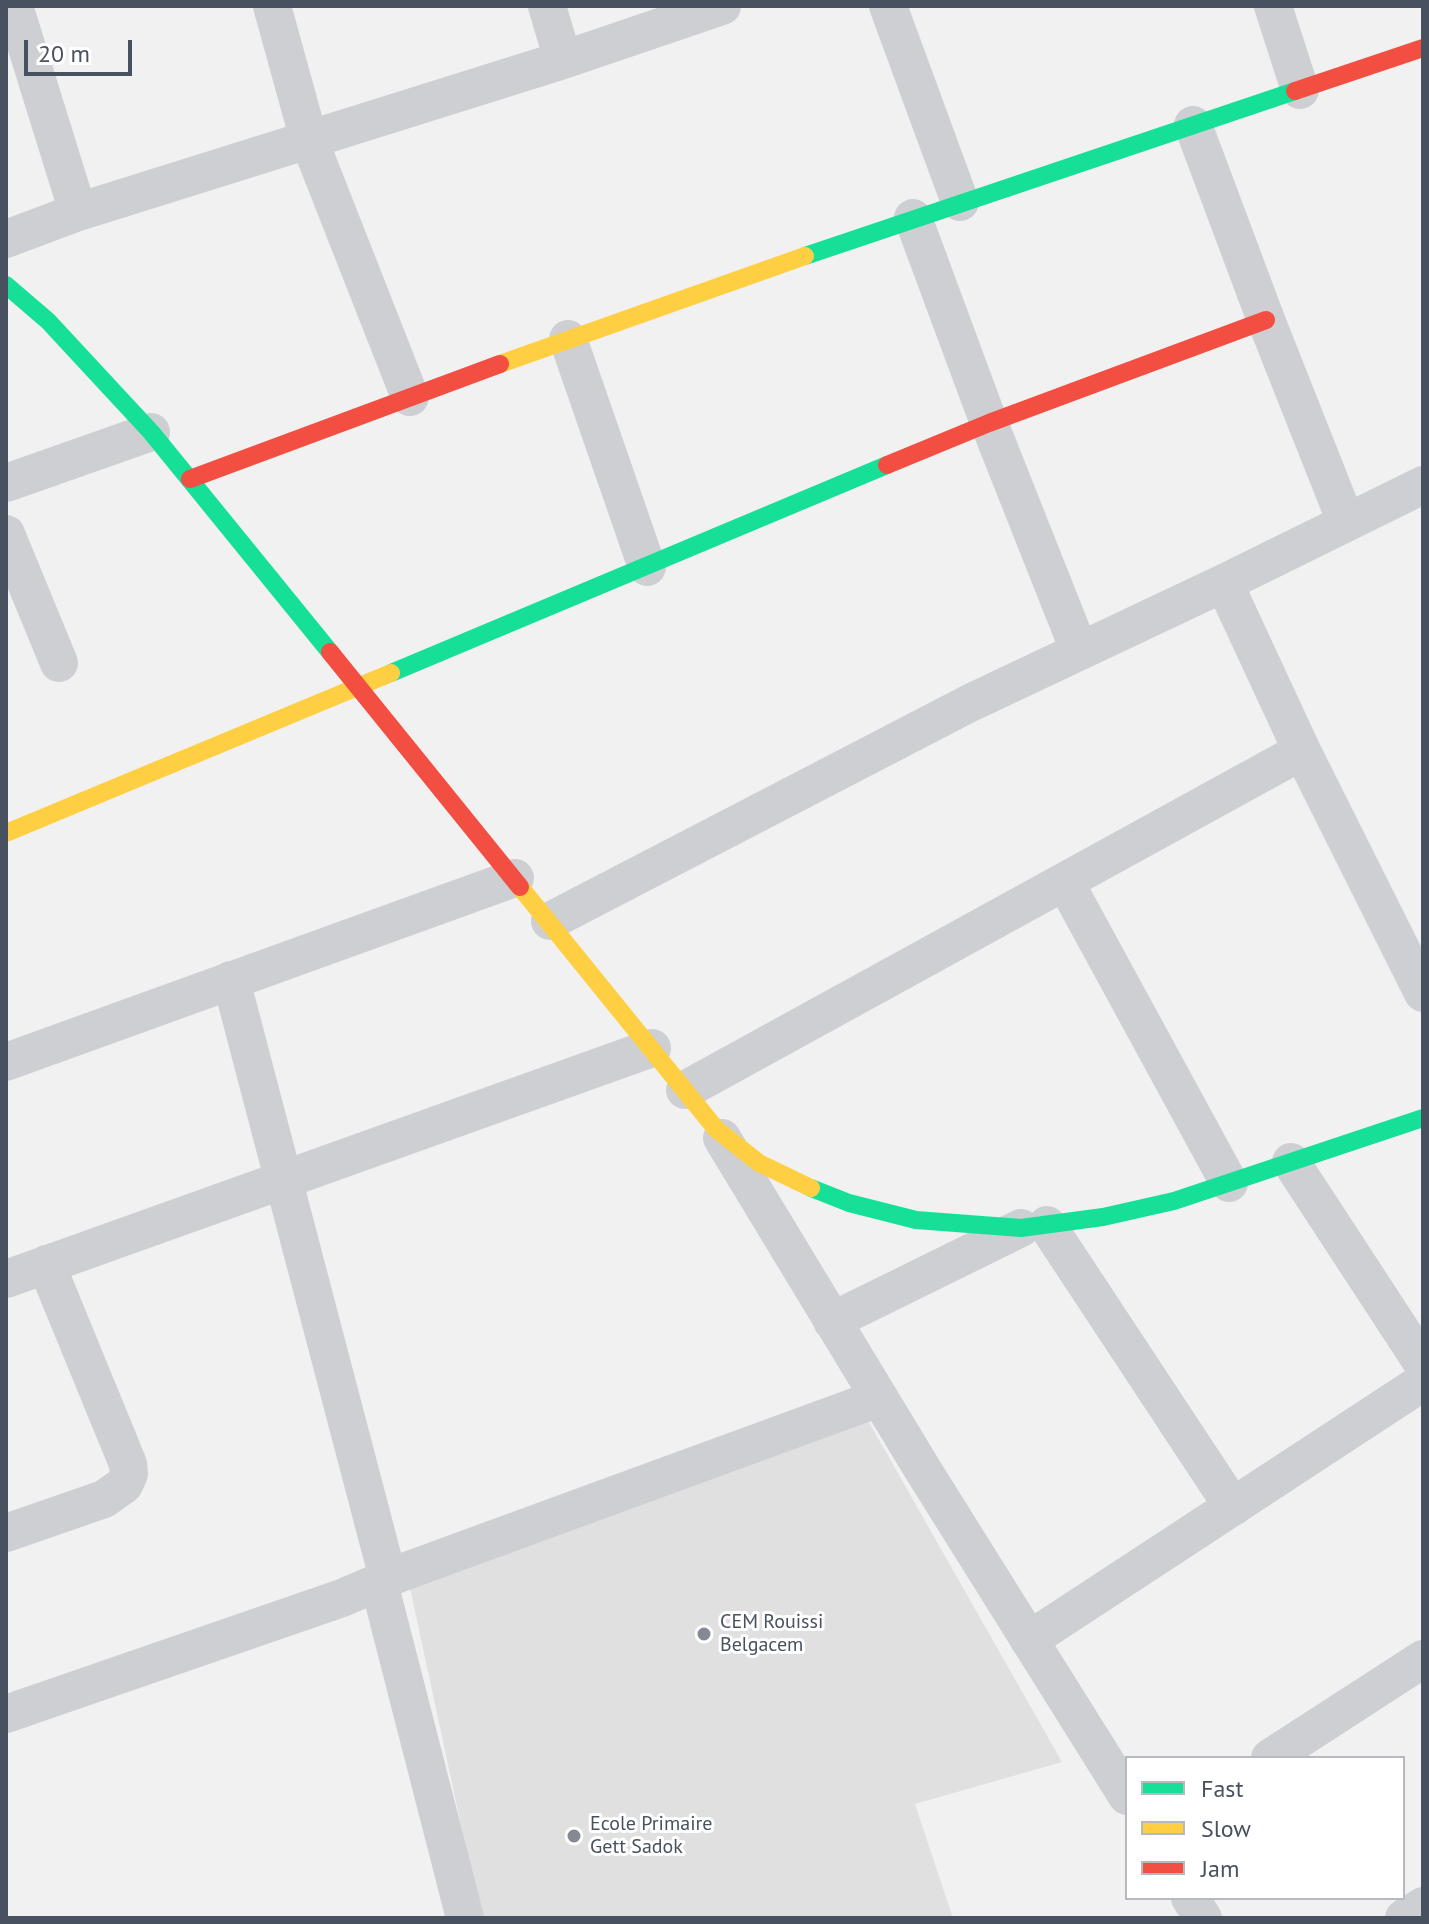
<!DOCTYPE html>
<style>
body{margin:0}
#map{position:relative;width:1429px;height:1924px;overflow:hidden;background:#f2f1f1;font-family:"PT Sans",sans-serif}
canvas{display:block}
.frame{position:absolute;inset:0;border:8px solid #48515f;pointer-events:none}
.legend{position:absolute;left:1125px;top:1756px;width:280px;height:144px;box-sizing:border-box;background:#fff;border:2px solid #b6b9bf;margin:0;padding:10px 14px;list-style:none;font-size:24px;color:#48515f}
.legend li{display:flex;align-items:center;gap:16px;height:40px}
.legend b{width:40px;border:2px solid #b6b9bf}
.scale{position:absolute;left:24px;top:40px;width:108px;height:36px;box-sizing:border-box;border:4px solid #48515f;border-top:0;padding-left:10px;font-size:24px;line-height:28px;white-space:nowrap;color:#48515f;-webkit-text-stroke:6px #fff;paint-order:stroke}
</style>
<div id="map">
<canvas width="1429" height="1924"></canvas>
<div class="frame"></div>
<ul class="legend">
<li><b style="height:10px;background:#16e098"></b>Fast</li>
<li><b style="height:10px;background:#ffcf43"></b>Slow</li>
<li><b style="height:10px;background:#f24e42"></b>Jam</li>
</ul>
<div class="scale">20 m</div>
</div>
<script>
const ctx = document.querySelector('canvas').getContext('2d');
ctx.lineJoin = 'round';
function paint(path, color) {
  ctx.fillStyle = color;
  ctx.fill(path, 'evenodd');
}
function shape(rows) {
  const path = new Path2D();
  for (const r of rows) {
    path.moveTo(r[0], r[1]);
    for (let i = 2; i < r.length; i += 2) path.lineTo(r[i], r[i + 1]);
  }
  return path;
}
function stroke(path, color, width, dash) {
  ctx.strokeStyle = color;
  ctx.lineWidth = width;
  ctx.lineCap = dash ? 'butt' : 'round';
  ctx.setLineDash(dash || []);
  ctx.stroke(path);
}
function label(font, color, halo, rows, align = 'center') {
  ctx.font = font + ' "PT Sans",sans-serif';
  ctx.lineWidth = 6;
  ctx.setLineDash([]);
  ctx.textBaseline = 'middle';
  ctx.strokeStyle = halo;
  ctx.fillStyle = color;
  for (const [text, x, y, turn = 0] of rows) {
    ctx.save();
    ctx.translate(x, y);
    ctx.rotate((+turn || 0) * Math.PI / 180);
    ctx.textAlign = isNaN(turn) ? turn : align;
    if (halo) ctx.strokeText(text, 0, 0);
    ctx.fillText(text, 0, 0);
    ctx.restore();
  }
}
paint(shape([
 [866,1417,1062,1762,915,1804,953,1918,481,1918,407,1574]
]), '#e0e0e1');
stroke(shape([
 [14,6,78,212],
 [272,6,309,140,410,397],
 [547,6,563,60],
 [888,6,960,202],
 [1273,6,1300,90],
 [1193,125,1266,320,1346,522],
 [913,218,989,423,1079,650],
 [6,239,78,212,563,60,722,6],
 [568,339,647,567],
 [6,483,151,432],
 [6,534,59,663],
 [1224,583,1302,751,1423,993],
 [1065,882,1229,1183],
 [550,921,970,703,1224,583,1423,485],
 [231,980,388,1578],
 [6,1062,515,878],
 [685,1090,1302,751],
 [722,1138,923,1470,1127,1796],
 [1291,1162,1423,1364],
 [1047,1225,1233,1507],
 [6,1279,652,1048],
 [832,1321,1021,1228],
 [6,1533,104,1499,124,1485,129,1474,128,1464,46,1264],
 [379,1583,465,1918],
 [1029,1640,1423,1382],
 [6,1714,342,1598,398,1574,879,1398],
 [1270,1758,1423,1659],
 [1190,1898,1203,1918],
 [1404,1918,1423,1906]
]), '#cdcfd2', 38);
stroke(shape([
 [805,256,1295,91],
 [6,285,48,321,151,432,330,652],
 [391,673,887,465],
 [811,1188,849,1203,916,1220,1021,1228,1103,1217,1174,1201,1423,1118]
]), '#16e098', 18);
stroke(shape([
 [500,364,805,256],
 [6,833,391,673],
 [520,887,716,1129,759,1163,811,1188]
]), '#ffcf43', 18);
stroke(shape([
 [1295,91,1423,48],
 [887,465,989,423,1266,320],
 [190,479,500,364],
 [330,652,520,887]
]), '#f24e42', 18);
for (const [x, y, r, color] of [
 [704,1634,8,"#848992"],
 [574,1836,8,"#848992"]
]) {
  const dot = new Path2D();
  dot.arc(x, y, r, 0, 2 * Math.PI);
  ctx.fillStyle = color;
  ctx.fill(dot);
  stroke(dot, '#fff', 3);
}
label('20px', '#48515f', '#fff', [
 ["CEM Rouissi",720,1622],
 ["Belgacem",720,1645],
 ["Ecole Primaire",590,1824],
 ["Gett Sadok",590,1847]
], 'left');
</script>
